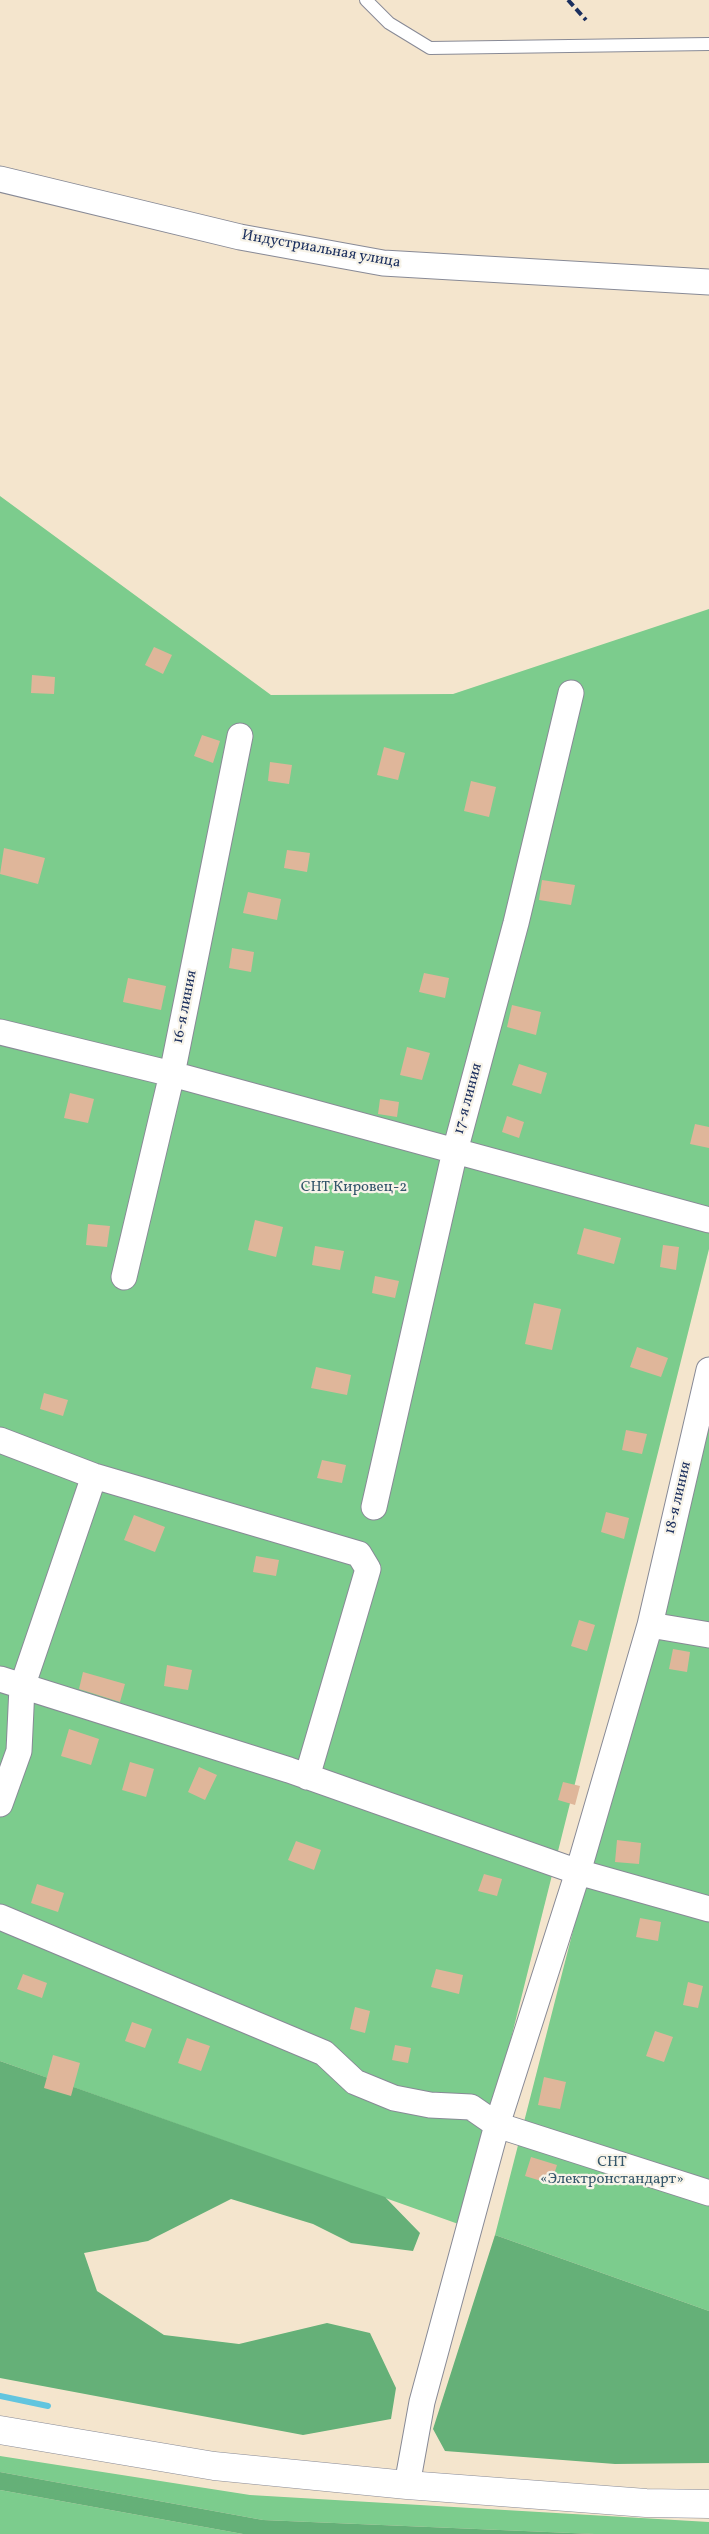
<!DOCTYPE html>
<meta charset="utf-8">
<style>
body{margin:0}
canvas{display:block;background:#f4e5cd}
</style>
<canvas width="709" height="2534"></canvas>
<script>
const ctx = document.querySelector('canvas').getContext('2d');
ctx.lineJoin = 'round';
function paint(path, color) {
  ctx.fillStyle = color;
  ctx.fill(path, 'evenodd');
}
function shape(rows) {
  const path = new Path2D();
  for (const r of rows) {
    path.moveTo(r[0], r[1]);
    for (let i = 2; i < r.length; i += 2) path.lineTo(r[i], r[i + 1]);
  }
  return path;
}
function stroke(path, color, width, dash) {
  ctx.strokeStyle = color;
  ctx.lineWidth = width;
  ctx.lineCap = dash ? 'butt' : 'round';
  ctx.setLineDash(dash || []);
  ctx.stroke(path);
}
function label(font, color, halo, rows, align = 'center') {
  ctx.font = font + ' Vollkorn,serif';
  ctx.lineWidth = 4.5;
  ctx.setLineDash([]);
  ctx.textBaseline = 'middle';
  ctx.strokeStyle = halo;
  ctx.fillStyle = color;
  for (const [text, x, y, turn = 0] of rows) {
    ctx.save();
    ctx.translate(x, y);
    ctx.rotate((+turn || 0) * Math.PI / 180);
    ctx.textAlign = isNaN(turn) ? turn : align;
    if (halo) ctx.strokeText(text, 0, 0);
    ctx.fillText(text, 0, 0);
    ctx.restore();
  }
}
paint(shape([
 [0,496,271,695,453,694,709,609,709,1249,464,2226,0,2061],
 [709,1357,709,2311,495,2235,647,1642],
 [0,2456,250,2495,709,2522,709,2534,595,2534,263,2520,0,2472],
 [0,2490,243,2534,0,2534]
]), '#7ccc8d');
paint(shape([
 [0,2061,385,2197,420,2233,413,2251,351,2243,313,2224,231,2199,148,2241,84,2253,97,2291,164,2335,239,2344,327,2323,370,2333,396,2388,391,2419,303,2435,0,2378],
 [495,2235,709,2311,709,2463,615,2464,445,2451,433,2429],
 [0,2472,263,2520,595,2534,243,2534,0,2490]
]), '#65b078');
stroke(shape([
 [0,2396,48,2406]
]), '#62c5df', 6);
paint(shape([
 [154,647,172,655,163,674,145,665],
 [32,675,55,677,54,694,31,693],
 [202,735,220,741,213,763,194,756],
 [384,747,405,753,398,780,377,775],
 [270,762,292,765,289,784,268,781],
 [471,781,496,787,489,817,464,811],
 [4,848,45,858,38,884,0,874],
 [287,850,310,853,307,872,284,868],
 [542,880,575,885,571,905,539,900],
 [248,892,281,899,277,920,243,913],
 [232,948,254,952,251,972,229,968],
 [424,973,449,978,445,998,419,992],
 [128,978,166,986,161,1010,123,1002],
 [512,1005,541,1012,536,1035,507,1027],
 [407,1047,430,1053,422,1080,400,1075],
 [519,1064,547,1073,541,1094,512,1085],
 [70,1093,94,1099,88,1123,64,1118],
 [380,1099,399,1102,397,1117,378,1114],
 [507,1116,524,1122,519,1138,502,1132],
 [695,1124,709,1127,709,1148,690,1144],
 [255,1220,283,1227,276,1257,248,1250],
 [88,1224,110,1226,107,1247,86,1245],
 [584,1228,621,1238,614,1264,577,1254],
 [663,1245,679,1247,676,1270,660,1267],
 [315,1246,344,1251,340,1270,312,1265],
 [375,1276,399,1281,395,1298,372,1293],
 [534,1303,561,1309,552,1350,525,1344],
 [637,1347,668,1358,661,1377,630,1367],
 [316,1367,351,1375,347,1395,311,1388],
 [44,1393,68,1400,63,1416,40,1409],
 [626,1430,647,1434,642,1454,622,1450],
 [322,1460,346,1465,342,1483,317,1478],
 [606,1512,629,1518,624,1539,601,1532],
 [134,1515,165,1527,155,1552,124,1540],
 [256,1556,279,1560,276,1576,253,1572],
 [579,1620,595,1625,587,1651,571,1646],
 [673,1649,690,1652,687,1672,669,1669],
 [167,1665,192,1670,188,1690,164,1686],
 [83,1672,125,1684,120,1702,79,1689],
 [69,1729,99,1739,91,1765,61,1756],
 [130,1762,154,1769,146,1797,122,1790],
 [199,1767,217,1775,205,1800,188,1792],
 [563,1782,580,1786,575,1805,558,1800],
 [617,1840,641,1843,639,1864,615,1862],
 [296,1841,321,1850,314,1870,288,1860],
 [484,1874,502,1879,497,1896,478,1891],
 [37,1884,64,1893,58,1912,31,1903],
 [640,1918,661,1922,658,1941,636,1937],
 [436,1969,463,1975,459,1994,431,1987],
 [23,1974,47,1983,42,1998,17,1989],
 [688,1982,703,1986,698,2008,683,2005],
 [355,2007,370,2011,365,2033,350,2029],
 [132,2022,152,2029,145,2048,125,2041],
 [655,2031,673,2037,664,2062,646,2056],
 [187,2038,210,2046,201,2071,178,2063],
 [395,2045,411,2048,408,2063,392,2060],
 [53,2055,80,2063,71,2096,44,2088],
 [544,2077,566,2082,560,2109,538,2105],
 [531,2157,557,2165,551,2184,525,2176]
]), '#dfb69a');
const lane = shape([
 [366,0,389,23,430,48,709,44]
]);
const street = shape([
 [0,179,240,237,383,263,709,282],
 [0,1032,172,1074,709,1220],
 [124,1277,172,1074,240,736],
 [0,1440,94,1476,359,1554,368,1569,307,1777],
 [374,1507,455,1151,516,923,571,693],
 [650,1625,709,1635],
 [0,1679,289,1770,578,1872,709,1909],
 [0,1804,19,1751,22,1687,94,1476],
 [0,1917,324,2053,355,2082,394,2098,430,2105,471,2107,497,2125,709,2193],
 [407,2485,422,2402,497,2125,578,1872,650,1625,709,1370]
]);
const secondary = shape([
 [0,2430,214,2466,407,2485,646,2503,709,2504]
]);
stroke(lane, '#888a96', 14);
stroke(street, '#888a96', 27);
stroke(secondary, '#888a96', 29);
stroke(lane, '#fff', 12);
stroke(street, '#fff', 25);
stroke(secondary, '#fff', 28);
stroke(shape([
 [568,0,586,20]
]), '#1b2f5e', 4, [8, 4]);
label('15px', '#1b2f5e', '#f7f3e8', [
 ["Индустриальная улица",321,250,10],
 ["16-я линия",186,1007,-79],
 ["17-я линия",469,1099,-75],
 ["18-я линия",679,1498,-77]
]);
label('15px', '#33566a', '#f7f3e8', [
 ["СНТ Кировец-2",354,1188],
 ["СНТ",612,2163],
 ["«Электронстандарт»",612,2180]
]);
</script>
